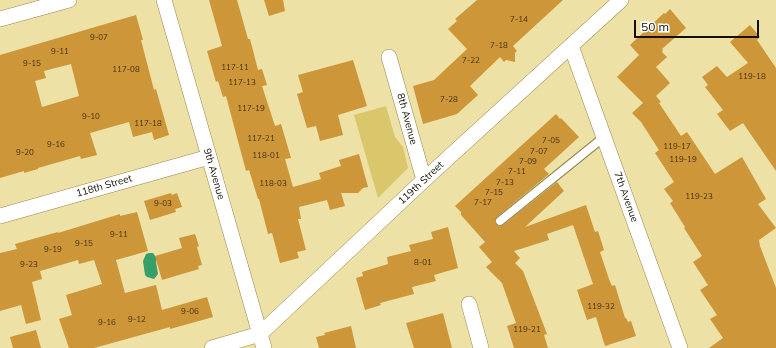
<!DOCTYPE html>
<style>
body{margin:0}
#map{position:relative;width:776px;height:348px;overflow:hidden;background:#ede1a6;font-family:Mulish,sans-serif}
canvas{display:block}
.scale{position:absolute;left:634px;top:20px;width:125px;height:18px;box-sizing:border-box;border:2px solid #140f00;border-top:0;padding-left:5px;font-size:12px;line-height:14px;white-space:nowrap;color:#140f00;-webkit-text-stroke:3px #fff;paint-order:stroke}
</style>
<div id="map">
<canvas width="776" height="348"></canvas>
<div class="scale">50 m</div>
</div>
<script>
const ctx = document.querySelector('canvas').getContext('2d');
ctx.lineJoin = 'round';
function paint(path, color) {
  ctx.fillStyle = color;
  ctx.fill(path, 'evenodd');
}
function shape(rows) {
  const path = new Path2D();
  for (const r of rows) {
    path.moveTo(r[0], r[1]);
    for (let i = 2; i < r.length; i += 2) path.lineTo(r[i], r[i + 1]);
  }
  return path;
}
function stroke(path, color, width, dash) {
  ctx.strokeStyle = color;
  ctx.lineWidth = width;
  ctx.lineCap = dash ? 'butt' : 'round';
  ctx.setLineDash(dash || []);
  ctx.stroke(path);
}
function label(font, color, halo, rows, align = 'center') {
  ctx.font = font + ' Mulish,sans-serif';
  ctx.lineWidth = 3.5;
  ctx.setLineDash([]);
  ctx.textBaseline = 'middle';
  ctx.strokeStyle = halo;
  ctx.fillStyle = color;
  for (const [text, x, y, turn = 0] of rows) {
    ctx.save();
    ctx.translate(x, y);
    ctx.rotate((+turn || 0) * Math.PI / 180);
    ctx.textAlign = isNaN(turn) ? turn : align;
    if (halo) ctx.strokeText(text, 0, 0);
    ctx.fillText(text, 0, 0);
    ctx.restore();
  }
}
paint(shape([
 [386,106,395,137,403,147,408,168,378,198,354,115]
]), '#dac76c');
paint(shape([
 [149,253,153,253,157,259,156,262,158,274,154,279,147,277,145,275,143,261,146,254]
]), '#369f6a');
paint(shape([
 [209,0,237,0,248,39,250,39,258,70,262,69,267,85,262,86,275,126,281,124,291,158,285,159,293,187,321,179,319,173,341,166,339,160,359,154,368,187,363,188,358,193,341,193,345,206,330,210,327,200,299,207,301,219,298,219,306,250,297,252,299,258,280,263,272,233,268,234,259,199,258,199,249,170,246,171,226,96,223,97,218,81,216,82,207,51,222,46],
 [264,0,283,0,285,11,269,16],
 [477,0,563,0,513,46,517,51,515,53,515,62,506,60,504,62,500,57,470,86,478,95,457,114,423,124,413,86,434,80,467,49,448,29,457,21,455,19],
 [670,9,686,28,662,49,663,50,662,52,667,57,656,67,670,83,656,96,661,102,659,103,681,136,687,132,715,174,742,157,766,199,758,204,776,228,759,240,760,246,776,288,776,348,709,348,723,338,710,319,717,315,700,290,708,285,693,262,702,256,684,228,685,227,670,203,673,201,664,189,674,182,655,153,659,150,641,122,632,113,643,103,617,77,639,55,630,45,664,13,665,14],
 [136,15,143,40,141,40,154,90,156,89,169,135,154,140,152,132,133,137,129,122,90,133,97,155,81,159,80,156,38,168,38,169,24,173,24,171,0,178,0,55],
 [71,64,79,96,42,107,35,81,46,78,44,71],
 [750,25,760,37,757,40,776,68,776,171,743,123,730,131,717,114,723,110,705,87,708,85,702,77,717,66,727,77,748,63,730,42],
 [353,60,367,106,338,115,343,135,320,141,316,126,307,128,297,94,303,92,298,75],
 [556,114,560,119,561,118,579,137,544,169,549,174,497,217,495,222,498,226,503,225,557,182,564,191,525,227,586,205,595,232,598,231,604,250,600,252,609,279,612,286,615,285,625,318,626,318,628,322,631,321,636,336,605,346,596,317,587,320,577,290,593,284,573,225,547,234,549,240,514,251,520,258,515,263,523,271,547,334,544,335,548,348,514,348,507,326,516,323,502,283,486,267,492,262,479,247,485,242,461,215,461,212,455,206],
 [171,193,172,195,177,193,182,207,175,209,176,212,150,220,144,201],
 [137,212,148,251,116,260,125,293,156,285,162,310,207,297,213,317,170,329,170,327,94,348,69,348,59,319,72,315,66,295,102,284,94,260,79,264,78,260,40,271,42,279,32,282,41,320,26,324,21,305,0,311,0,253,17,249,15,244,58,232,58,233,120,214,120,216],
 [448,227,458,268,434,275,436,281,412,287,414,294,380,303,381,305,365,310,356,278,363,276,362,272,388,264,387,257,411,251,409,245,433,239,431,232],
 [195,234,199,246,197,247,202,265,198,266,199,269,162,280,155,256,182,248,179,238],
 [443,313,452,348,414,348,406,323],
 [351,326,356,348,319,348,316,337,325,335,324,333],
 [36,330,41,348,13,348,10,337]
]), '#cc9639');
const service = shape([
 [500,221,604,137]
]);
const minor = shape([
 [164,0,264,348],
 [0,19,69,0],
 [571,46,680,348],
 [389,57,424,180],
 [0,216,209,157],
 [469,304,481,348],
 [212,348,260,334,424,180,621,0]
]);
stroke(service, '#958850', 10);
stroke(minor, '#958850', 16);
stroke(service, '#fff', 8);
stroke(minor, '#fff', 15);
label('8px', '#42310e', null, [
 ["7-14",519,20],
 ["9-07",99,38],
 ["7-18",499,46],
 ["9-11",60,52],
 ["7-22",471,61],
 ["9-15",32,64],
 ["117-11",235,68],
 ["117-08",126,70],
 ["119-18",752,77],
 ["117-13",242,83],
 ["7-28",449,100],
 ["117-19",251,109],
 ["9-10",91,117],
 ["117-18",148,124],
 ["117-21",261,139],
 ["7-05",551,141],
 ["9-16",56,145],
 ["119-17",677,147],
 ["7-07",539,152],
 ["9-20",25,153],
 ["118-01",266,156],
 ["119-19",683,160],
 ["7-09",528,162],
 ["7-11",517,172],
 ["7-13",505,183],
 ["118-03",273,184],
 ["7-15",494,193],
 ["119-23",699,197],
 ["7-17",483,203],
 ["9-03",163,204],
 ["9-11",119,235],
 ["9-15",84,244],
 ["9-19",53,250],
 ["8-01",423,263],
 ["9-23",29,265],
 ["119-32",601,307],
 ["9-06",190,312],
 ["9-12",137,320],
 ["9-16",107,323],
 ["119-21",527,330]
]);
label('10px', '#140f00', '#fff', [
 ["8th Avenue",407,119,75],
 ["9th Avenue",214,174,74],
 ["119th Street",421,183,-43],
 ["118th Street",104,186,-16],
 ["7th Avenue",626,197,70]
]);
</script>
